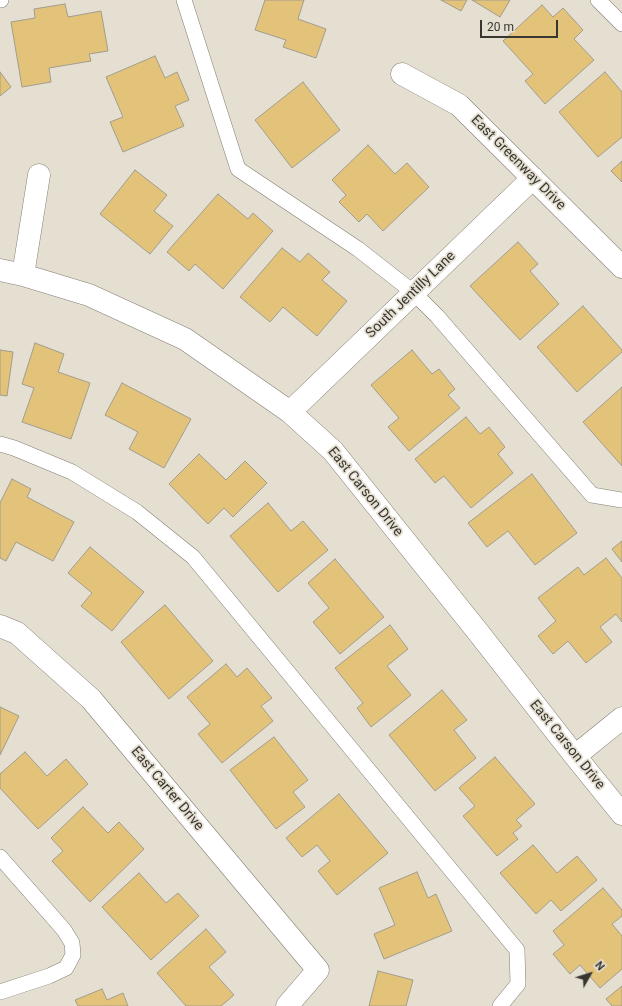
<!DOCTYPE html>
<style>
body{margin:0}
#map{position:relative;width:622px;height:1006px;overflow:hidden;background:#e5dfd2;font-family:Roboto,sans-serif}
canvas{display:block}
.north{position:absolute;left:570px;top:954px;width:40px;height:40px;-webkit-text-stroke:3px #e5dfd2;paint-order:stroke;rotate:51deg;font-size:11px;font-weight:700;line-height:16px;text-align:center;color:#383631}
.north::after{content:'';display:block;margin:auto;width:14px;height:18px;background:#383631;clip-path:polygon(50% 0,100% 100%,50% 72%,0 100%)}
.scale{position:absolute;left:480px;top:20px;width:78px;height:18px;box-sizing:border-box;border:2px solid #383631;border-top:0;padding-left:5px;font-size:12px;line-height:14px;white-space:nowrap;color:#383631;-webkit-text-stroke:3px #e5dfd2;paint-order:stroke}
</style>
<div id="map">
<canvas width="622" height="1006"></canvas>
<div class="north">N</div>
<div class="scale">20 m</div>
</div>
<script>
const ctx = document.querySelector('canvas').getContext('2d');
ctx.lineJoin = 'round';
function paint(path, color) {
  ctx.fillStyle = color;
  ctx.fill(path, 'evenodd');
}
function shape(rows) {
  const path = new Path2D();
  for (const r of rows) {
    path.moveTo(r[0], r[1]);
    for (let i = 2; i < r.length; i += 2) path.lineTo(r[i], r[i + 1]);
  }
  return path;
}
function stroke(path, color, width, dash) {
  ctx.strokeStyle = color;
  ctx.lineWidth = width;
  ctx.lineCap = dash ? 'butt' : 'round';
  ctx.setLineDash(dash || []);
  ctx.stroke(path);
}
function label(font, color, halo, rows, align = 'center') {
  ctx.font = font + ' Roboto,sans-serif';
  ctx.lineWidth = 3.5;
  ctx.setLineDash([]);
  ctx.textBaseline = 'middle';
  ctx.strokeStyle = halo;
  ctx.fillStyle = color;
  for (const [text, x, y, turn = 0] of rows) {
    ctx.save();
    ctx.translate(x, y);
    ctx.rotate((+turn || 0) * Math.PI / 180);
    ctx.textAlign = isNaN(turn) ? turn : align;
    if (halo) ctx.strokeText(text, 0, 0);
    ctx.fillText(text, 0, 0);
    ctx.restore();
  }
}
const building = shape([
 [265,0,304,0,298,19,326,29,316,58,283,47,286,40,255,30,265,0],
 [441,0,467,0,461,11,441,0],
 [472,0,510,0,500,17,472,0],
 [65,4,68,17,101,11,108,51,89,54,91,61,49,68,51,82,22,87,11,22,35,18,34,9,65,4],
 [542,5,553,17,563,8,583,30,574,39,594,60,545,104,525,81,533,74,503,41,542,5],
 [155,56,165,78,177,72,189,100,175,106,184,126,123,152,110,122,123,117,106,77,155,56],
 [0,72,11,87,0,96,0,72],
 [605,72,622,92,622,137,598,157,559,112,605,72],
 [303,82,340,130,292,168,255,120,303,82],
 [368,145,395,174,407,163,429,187,383,231,367,214,359,222,339,202,346,195,332,180,368,145],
 [622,161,622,182,611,171,622,161],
 [135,170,167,195,154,211,173,226,150,254,100,214,135,170],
 [218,194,248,219,253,213,273,231,223,289,195,264,189,271,167,252,218,194],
 [518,242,538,264,530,271,559,304,520,340,470,286,518,242],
 [282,248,300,262,308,253,330,272,322,280,347,301,317,336,283,307,270,322,240,297,282,248],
 [583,306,622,350,622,352,577,392,537,347,583,306],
 [35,343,64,354,58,372,90,383,71,439,22,422,34,388,22,384,35,343],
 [0,350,13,352,7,396,0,395,0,350],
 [412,350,432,374,439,369,455,389,448,395,460,408,409,451,388,427,399,418,371,385,412,350],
 [122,383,191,419,164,468,129,449,138,432,105,415,122,383],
 [622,387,622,466,583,422,622,387],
 [466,417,480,434,489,427,505,447,498,454,513,473,471,508,444,476,435,483,415,459,466,417],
 [199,454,226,480,245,461,267,483,233,517,224,508,208,524,169,484,199,454],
 [532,474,577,533,535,565,508,531,487,547,468,523,532,474],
 [12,479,31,489,27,497,74,522,53,561,16,542,6,561,0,558,0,503,12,479],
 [268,503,291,531,303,521,328,550,278,592,230,536,268,503],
 [622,541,622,562,612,549,622,541],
 [90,547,144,592,112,631,81,606,92,593,68,573,90,547],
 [606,558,622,578,622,622,616,614,600,627,612,642,586,663,568,641,553,654,538,636,556,621,538,598,578,567,584,575,606,558],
 [335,559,384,617,340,654,313,622,329,608,308,583,335,559],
 [165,605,213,661,169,699,121,642,165,605],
 [390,625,408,649,387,666,411,695,371,727,357,708,363,703,335,668,390,625],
 [226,664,237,677,247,668,272,698,261,706,273,721,222,763,198,734,210,724,187,697,226,664],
 [442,690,467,720,454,730,476,758,435,791,389,735,442,690],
 [0,707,19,716,0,755,0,707],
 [274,737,308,780,293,792,305,807,276,829,230,770,274,737],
 [25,752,47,776,66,759,88,784,38,829,0,788,0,774,25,752],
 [495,757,535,804,516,820,522,826,513,833,518,839,497,856,463,816,475,806,459,788,495,757],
 [339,794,388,853,337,895,318,871,330,861,317,845,302,857,286,838,339,794],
 [83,807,108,833,119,822,144,849,90,902,52,861,63,851,51,838,83,807],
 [533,845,557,873,577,856,597,880,561,911,551,900,536,914,500,873,533,845],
 [417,872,428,898,436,894,452,931,384,959,374,934,395,925,379,888,417,872],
 [139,873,166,903,178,893,199,916,151,960,102,907,139,873],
 [603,888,622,910,622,916,612,924,622,936,622,969,600,988,580,965,570,974,553,954,564,945,553,931,603,888],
 [206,929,226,952,209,967,234,995,221,1006,186,1006,157,973,206,929],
 [378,971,413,980,406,1006,369,1006,378,971],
 [622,986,622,1006,612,1006,606,999,622,986],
 [102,989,107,1000,123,993,128,1006,78,1006,75,1000,102,989]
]);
paint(building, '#e3c379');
stroke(building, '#a19c8f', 1);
const lane = shape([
 [0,0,1,0],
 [184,0,238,169,358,249,413,292,437,316,592,495,622,500],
 [598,0,622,24],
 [0,444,14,448,72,472,137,512,193,557,517,950,518,984,500,1006],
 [0,857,64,930,72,943,73,955,66,968,49,976,0,992]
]);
const street = shape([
 [402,74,459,105,622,267],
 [0,270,23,275,89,295,185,339,290,412,333,451,478,632,575,756,622,814],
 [23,275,39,175],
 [290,412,533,178],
 [0,626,17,633,91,699,318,970,287,1006],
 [575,756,622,718]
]);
stroke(lane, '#837e72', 16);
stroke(street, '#837e72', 23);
stroke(lane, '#fff', 15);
stroke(street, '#fff', 22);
label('14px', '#383631', '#e5dfd2', [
 ["East Greenway Drive",518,163,45],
 ["South Jentilly Lane",411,295,-44],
 ["East Carson Drive",365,492,51],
 ["East Carson Drive",567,745,51],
 ["East Carter Drive",167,789,50]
]);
</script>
